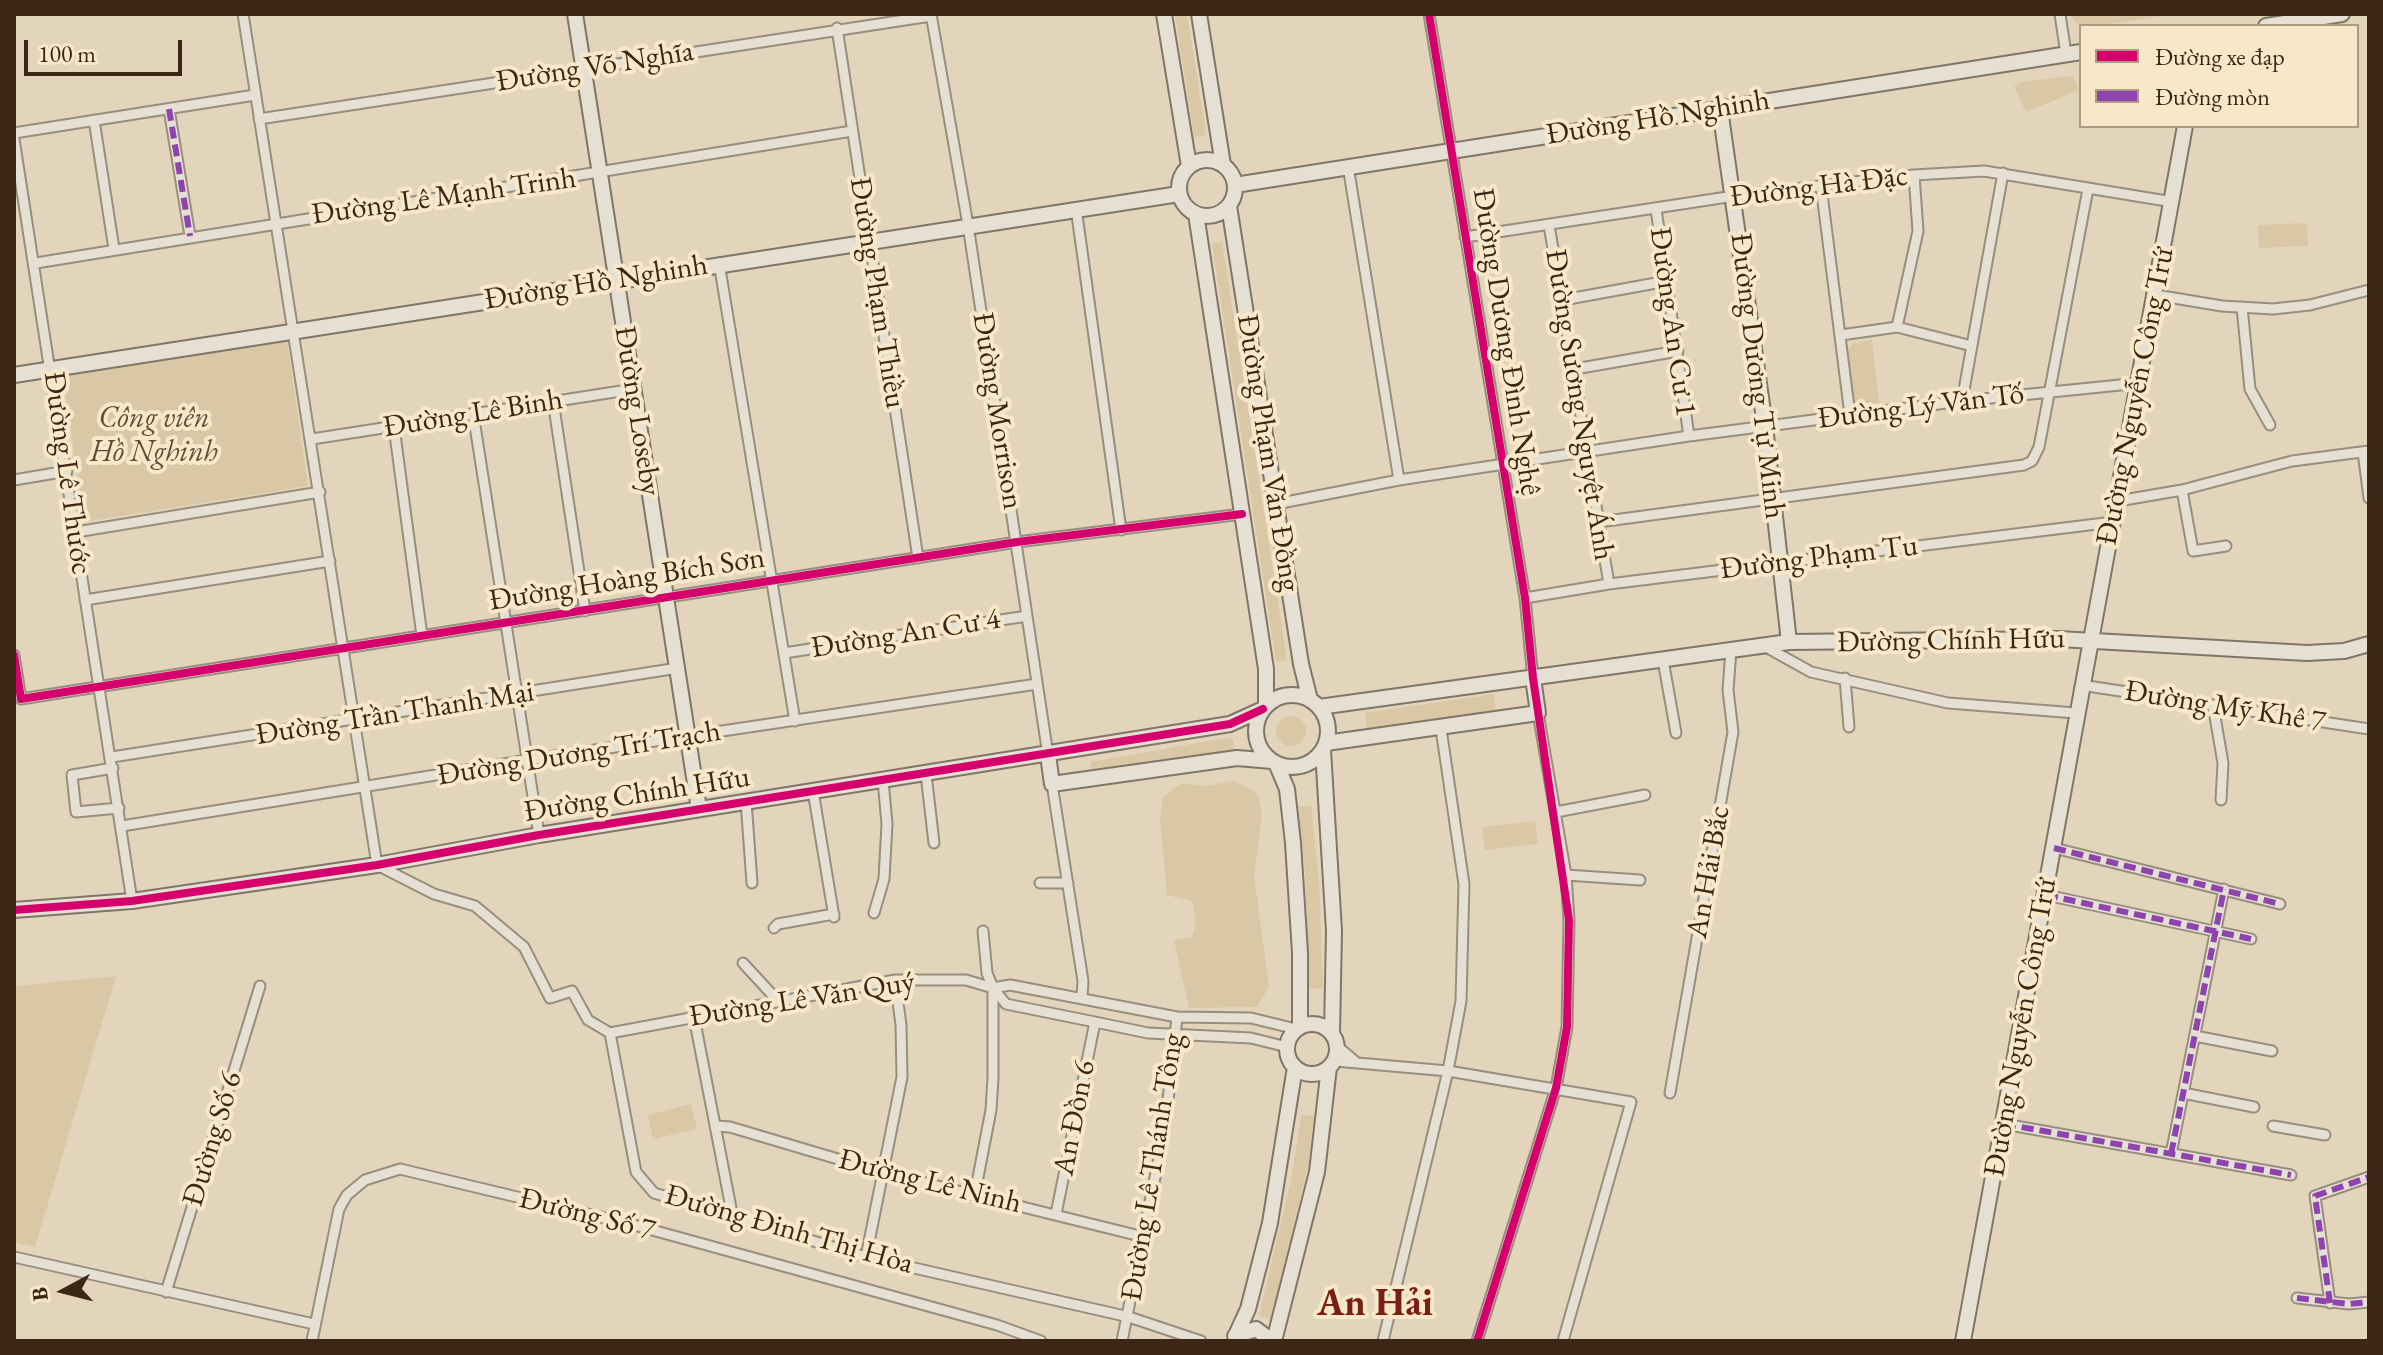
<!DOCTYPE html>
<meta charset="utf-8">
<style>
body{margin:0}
#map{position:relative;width:2383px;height:1355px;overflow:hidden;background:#e2d5bb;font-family:"EB Garamond",serif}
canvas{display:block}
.frame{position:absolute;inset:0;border:16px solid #3c2717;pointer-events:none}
.legend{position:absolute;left:2079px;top:24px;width:280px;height:104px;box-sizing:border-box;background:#f6e8c9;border:2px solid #ac9b82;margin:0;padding:10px 14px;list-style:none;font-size:24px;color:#3c2717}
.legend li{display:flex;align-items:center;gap:16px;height:40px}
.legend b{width:40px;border:2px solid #ac9b82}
.north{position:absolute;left:24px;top:1251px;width:80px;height:80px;-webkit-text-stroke:6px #f6e8c9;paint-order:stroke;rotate:263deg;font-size:22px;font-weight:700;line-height:32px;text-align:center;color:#3c2717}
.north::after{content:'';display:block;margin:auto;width:28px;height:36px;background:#3c2717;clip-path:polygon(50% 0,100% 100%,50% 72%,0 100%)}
.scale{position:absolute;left:24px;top:40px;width:158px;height:36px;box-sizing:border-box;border:4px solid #3c2717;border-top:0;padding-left:10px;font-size:24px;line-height:28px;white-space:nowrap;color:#3c2717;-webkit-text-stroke:6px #f6e8c9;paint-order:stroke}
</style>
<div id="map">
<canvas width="2383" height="1355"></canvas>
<div class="frame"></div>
<ul class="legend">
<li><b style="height:10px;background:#d6006c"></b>Đường xe đạp</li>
<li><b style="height:10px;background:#8e44ad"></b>Đường mòn</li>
</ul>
<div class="north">B</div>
<div class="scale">100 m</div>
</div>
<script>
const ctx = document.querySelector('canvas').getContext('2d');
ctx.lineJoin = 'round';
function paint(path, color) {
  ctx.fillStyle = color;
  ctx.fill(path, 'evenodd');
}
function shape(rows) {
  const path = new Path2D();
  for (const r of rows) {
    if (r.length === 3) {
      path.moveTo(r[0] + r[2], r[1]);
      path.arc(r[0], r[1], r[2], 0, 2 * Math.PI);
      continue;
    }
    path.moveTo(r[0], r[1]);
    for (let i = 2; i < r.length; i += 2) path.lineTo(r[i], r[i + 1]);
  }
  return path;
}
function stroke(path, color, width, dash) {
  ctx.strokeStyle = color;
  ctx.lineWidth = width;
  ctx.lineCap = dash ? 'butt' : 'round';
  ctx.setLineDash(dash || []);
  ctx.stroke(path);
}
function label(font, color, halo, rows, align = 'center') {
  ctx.font = font + ' "EB Garamond",serif';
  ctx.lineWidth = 8;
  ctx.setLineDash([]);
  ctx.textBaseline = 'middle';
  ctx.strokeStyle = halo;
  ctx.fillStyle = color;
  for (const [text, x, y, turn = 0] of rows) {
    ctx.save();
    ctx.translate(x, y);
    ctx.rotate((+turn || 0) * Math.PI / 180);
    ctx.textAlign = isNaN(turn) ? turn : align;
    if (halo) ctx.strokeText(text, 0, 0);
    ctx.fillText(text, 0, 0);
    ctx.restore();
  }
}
paint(shape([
 [1175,14,1187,14,1206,135,1194,137],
 [2069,14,2176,14,2081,28],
 [2073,76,2079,90,2026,112,2014,87,2020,82],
 [2307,223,2308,246,2259,248,2258,225],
 [1222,242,1287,660,1276,662,1212,244],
 [287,340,308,486,84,522,63,375],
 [1872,340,1879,404,1862,407,1852,402,1847,351,1853,343],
 [1494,694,1496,712,1367,731,1365,713],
 [1291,731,15],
 [1225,738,1233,739,1234,754,1094,776,1090,771,1091,762],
 [1233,781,1253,790,1259,799,1262,815,1254,876,1269,987,1257,1007,1189,1008,1174,940,1192,937,1196,922,1192,901,1167,895,1160,820,1163,797,1181,783,1206,786],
 [1311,806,1319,880,1323,988,1309,989,1305,874,1298,807],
 [1535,821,1538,844,1485,850,1482,827],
 [116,976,35,1247,14,1242,14,986],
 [691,1104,697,1129,653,1139,648,1115],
 [1314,1115,1309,1161,1271,1319,1262,1317,1259,1315,1291,1180,1301,1116]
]), '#d9c7a5');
const street = shape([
 [243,14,377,865,434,894,475,906,524,947,550,998,572,991,588,1020,610,1033,636,1172,654,1193,866,1257,1129,1317,1201,1341],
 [931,14,968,225,1048,755],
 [1429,14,1525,598,1533,678],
 [2060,14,2066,54],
 [837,28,918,558],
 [169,109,190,236],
 [259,119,931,16],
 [94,120,114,249],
 [14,133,255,95],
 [14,139,132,901],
 [1348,166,1399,480],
 [1821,186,1850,415],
 [1076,208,1121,530],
 [1656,209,1689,436],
 [1549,225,1609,584],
 [1465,237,1734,196,1914,175,1984,171,2173,202],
 [36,263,852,131],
 [719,263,795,721],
 [2156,295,2222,306,2273,309,2310,305,2369,290],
 [1563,300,1667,281],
 [2242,307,2250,389,2270,425],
 [1897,327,1918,231,1914,175],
 [1841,335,1897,327,1972,346],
 [1575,369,1678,351],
 [553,401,585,611],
 [1962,401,2003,173],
 [473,413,539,835],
 [394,427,422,636],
 [312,439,634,389],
 [2363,452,2369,498],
 [14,480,67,471],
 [2182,490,2193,551,2226,546],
 [2118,501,2182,490,2292,461,2369,451],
 [1276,504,1399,480,1689,436,1962,401,2140,383],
 [1599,522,2024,465,2032,461,2039,447,2088,189],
 [76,532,320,492],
 [1525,598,1609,584,2113,522],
 [85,600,330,561],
 [1766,647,1811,672,1948,703,2076,713],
 [784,653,1027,616],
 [14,655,21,699,1017,542,1242,514],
 [1663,660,1676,733],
 [1845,678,1849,727],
 [2081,685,2369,729],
 [2213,705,2223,763,2221,800],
 [112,757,678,668],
 [113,768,72,775,76,812,119,808],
 [926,774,934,843],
 [1052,784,1083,981,1082,998],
 [813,791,834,917],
 [746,801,752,883],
 [1556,812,1645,795],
 [122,826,528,760,1037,684],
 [2054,848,2280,904],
 [1566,875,1640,880],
 [1040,883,1068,883],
 [2046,895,2251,939],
 [874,913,884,879,887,824,883,780],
 [774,928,778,924,834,914],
 [743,963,778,1001],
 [993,988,1006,1004,1095,1022,1148,1033,1251,1038,1287,1047],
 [694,1017,733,1218],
 [610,1033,895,980,966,980,993,988,1010,985,1177,1017,1251,1018,1296,1029],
 [2195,1036,2272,1051],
 [1337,1046,1357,1063],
 [1335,1061,1448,1071,1631,1102,1563,1341],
 [1670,1093,1733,732,1728,690,1731,650],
 [2183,1093,2254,1107],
 [2004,1124,2291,1175],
 [717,1126,730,1127,885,1173,1144,1237],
 [2273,1126,2325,1135],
 [2171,1154,2224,889],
 [975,1193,991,1110,993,1078,993,988,987,973,983,931],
 [1056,1214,1095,1022],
 [14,1257,314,1324],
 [866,1257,902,1077,901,1025,895,980],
 [166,1292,260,986],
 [2297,1298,2349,1304,2369,1302],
 [2330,1303,2315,1196,2369,1177],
 [312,1341,339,1209,347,1195,365,1180,400,1169,634,1225,997,1325,1041,1341],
 [1122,1341,1165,1128,1177,1017],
 [1383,1341,1448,1071,1461,1001,1464,884,1441,729],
 [1477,1341,1556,1088,1567,1027,1569,920,1566,875,1538,713]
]);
const secondary = shape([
 [575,14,699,809],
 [1164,14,1189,166],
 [1199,14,1223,165],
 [2266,26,2342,14],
 [1720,109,1765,426,1789,642],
 [1207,188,28],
 [1235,185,2081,52],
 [1229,206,1301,664,1310,700],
 [1196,214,1266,669,1266,705],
 [14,375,1179,194],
 [1292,731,36],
 [1319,707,1789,642,2059,639,2307,653,2344,651,2369,644],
 [1326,743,1538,713,1533,678],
 [1323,750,1334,931,1332,1033],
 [1048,755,1052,784,1237,758,1272,761],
 [1276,763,1287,789,1293,843,1300,953,1300,1027],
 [14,910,132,901,377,865,539,835,1230,724,1263,709],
 [1312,1049,25],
 [1236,1335,1248,1309,1270,1223,1295,1067],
 [1235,1336,1256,1329,1272,1341],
 [1274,1341,1317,1172,1329,1067],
 [1963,1341,2185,126]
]);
stroke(street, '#978e7d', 13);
stroke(secondary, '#807667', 18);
stroke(street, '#e6e0d4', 9);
stroke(secondary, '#e6e0d4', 14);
stroke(shape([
 [169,109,190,236],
 [2054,848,2280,904],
 [2046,895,2251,939],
 [2004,1124,2291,1175],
 [2171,1154,2224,889],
 [2297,1298,2349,1304,2369,1302],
 [2330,1303,2315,1196,2369,1177]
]), '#8e44ad', 6, [12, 6]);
stroke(shape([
 [1429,14,1525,598,1533,678,1569,920,1567,1027,1556,1088,1477,1341],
 [14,655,21,699,1017,542,1242,514],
 [14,910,132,901,377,865,539,835,1230,724,1263,709]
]), '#d6006c', 8);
label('30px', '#3c2717', '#f6e8c9', [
 ["Đường Võ Nghĩa",595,67,-9],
 ["Đường Hồ Nghinh",1658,118,-9],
 ["Đường Hà Đặc",1819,187,-7],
 ["Đường Lê Mạnh Trinh",444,197,-8],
 ["Đường Hồ Nghinh",596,283,-9],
 ["Đường Phạm Thiều",877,293,81],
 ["Đường An Cư 1",1672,322,82],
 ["Đường Dương Đình Nghệ",1506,342,81],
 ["Đường Dương Tự Minh",1757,376,83],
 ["Đường Nguyễn Công Trứ",2136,396,-79],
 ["Đường Sương Nguyệt Ánh",1579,405,81],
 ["Đường Lý Văn Tố",1921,407,-7],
 ["Đường Loseby",637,411,81],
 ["Đường Morrison",997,411,81],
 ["Đường Lê Binh",473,414,-9],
 ["Đường Phạm Văn Đồng",1268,453,81],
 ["Đường Lê Thước",67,473,82],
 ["Đường Phạm Tu",1819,558,-7],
 ["Đường Hoàng Bích Sơn",627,580,-9],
 ["Đường An Cư 4",906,634,-9],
 ["Đường Chính Hữu",1951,641,-1],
 ["Đường Mỹ Khê 7",2225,707,9],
 ["Đường Trần Thanh Mại",395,714,-9],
 ["Đường Dương Trí Trạch",579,754,-9],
 ["Đường Chính Hữu",637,795,-9],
 ["An Hải Bắc",1709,872,-80],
 ["Đường Lê Văn Quý",802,1000,-9],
 ["Đường Nguyễn Công Trứ",2021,1027,-80],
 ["An Đồn 6",1075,1118,-79],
 ["Đường Số 6",213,1139,-73],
 ["Đường Lê Thánh Tông",1153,1167,-81],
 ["Đường Lê Ninh",930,1182,14],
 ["Đường Số 7",587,1215,14],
 ["Đường Đinh Thị Hòa",789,1230,16]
]);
label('italic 30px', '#624c36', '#f6e8c9', [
 ["Công viên",154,419],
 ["Hồ Nghinh",154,453]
]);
label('bold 38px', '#7a1f14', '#f6e8c9', [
 ["An Hải",1375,1305]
]);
</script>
